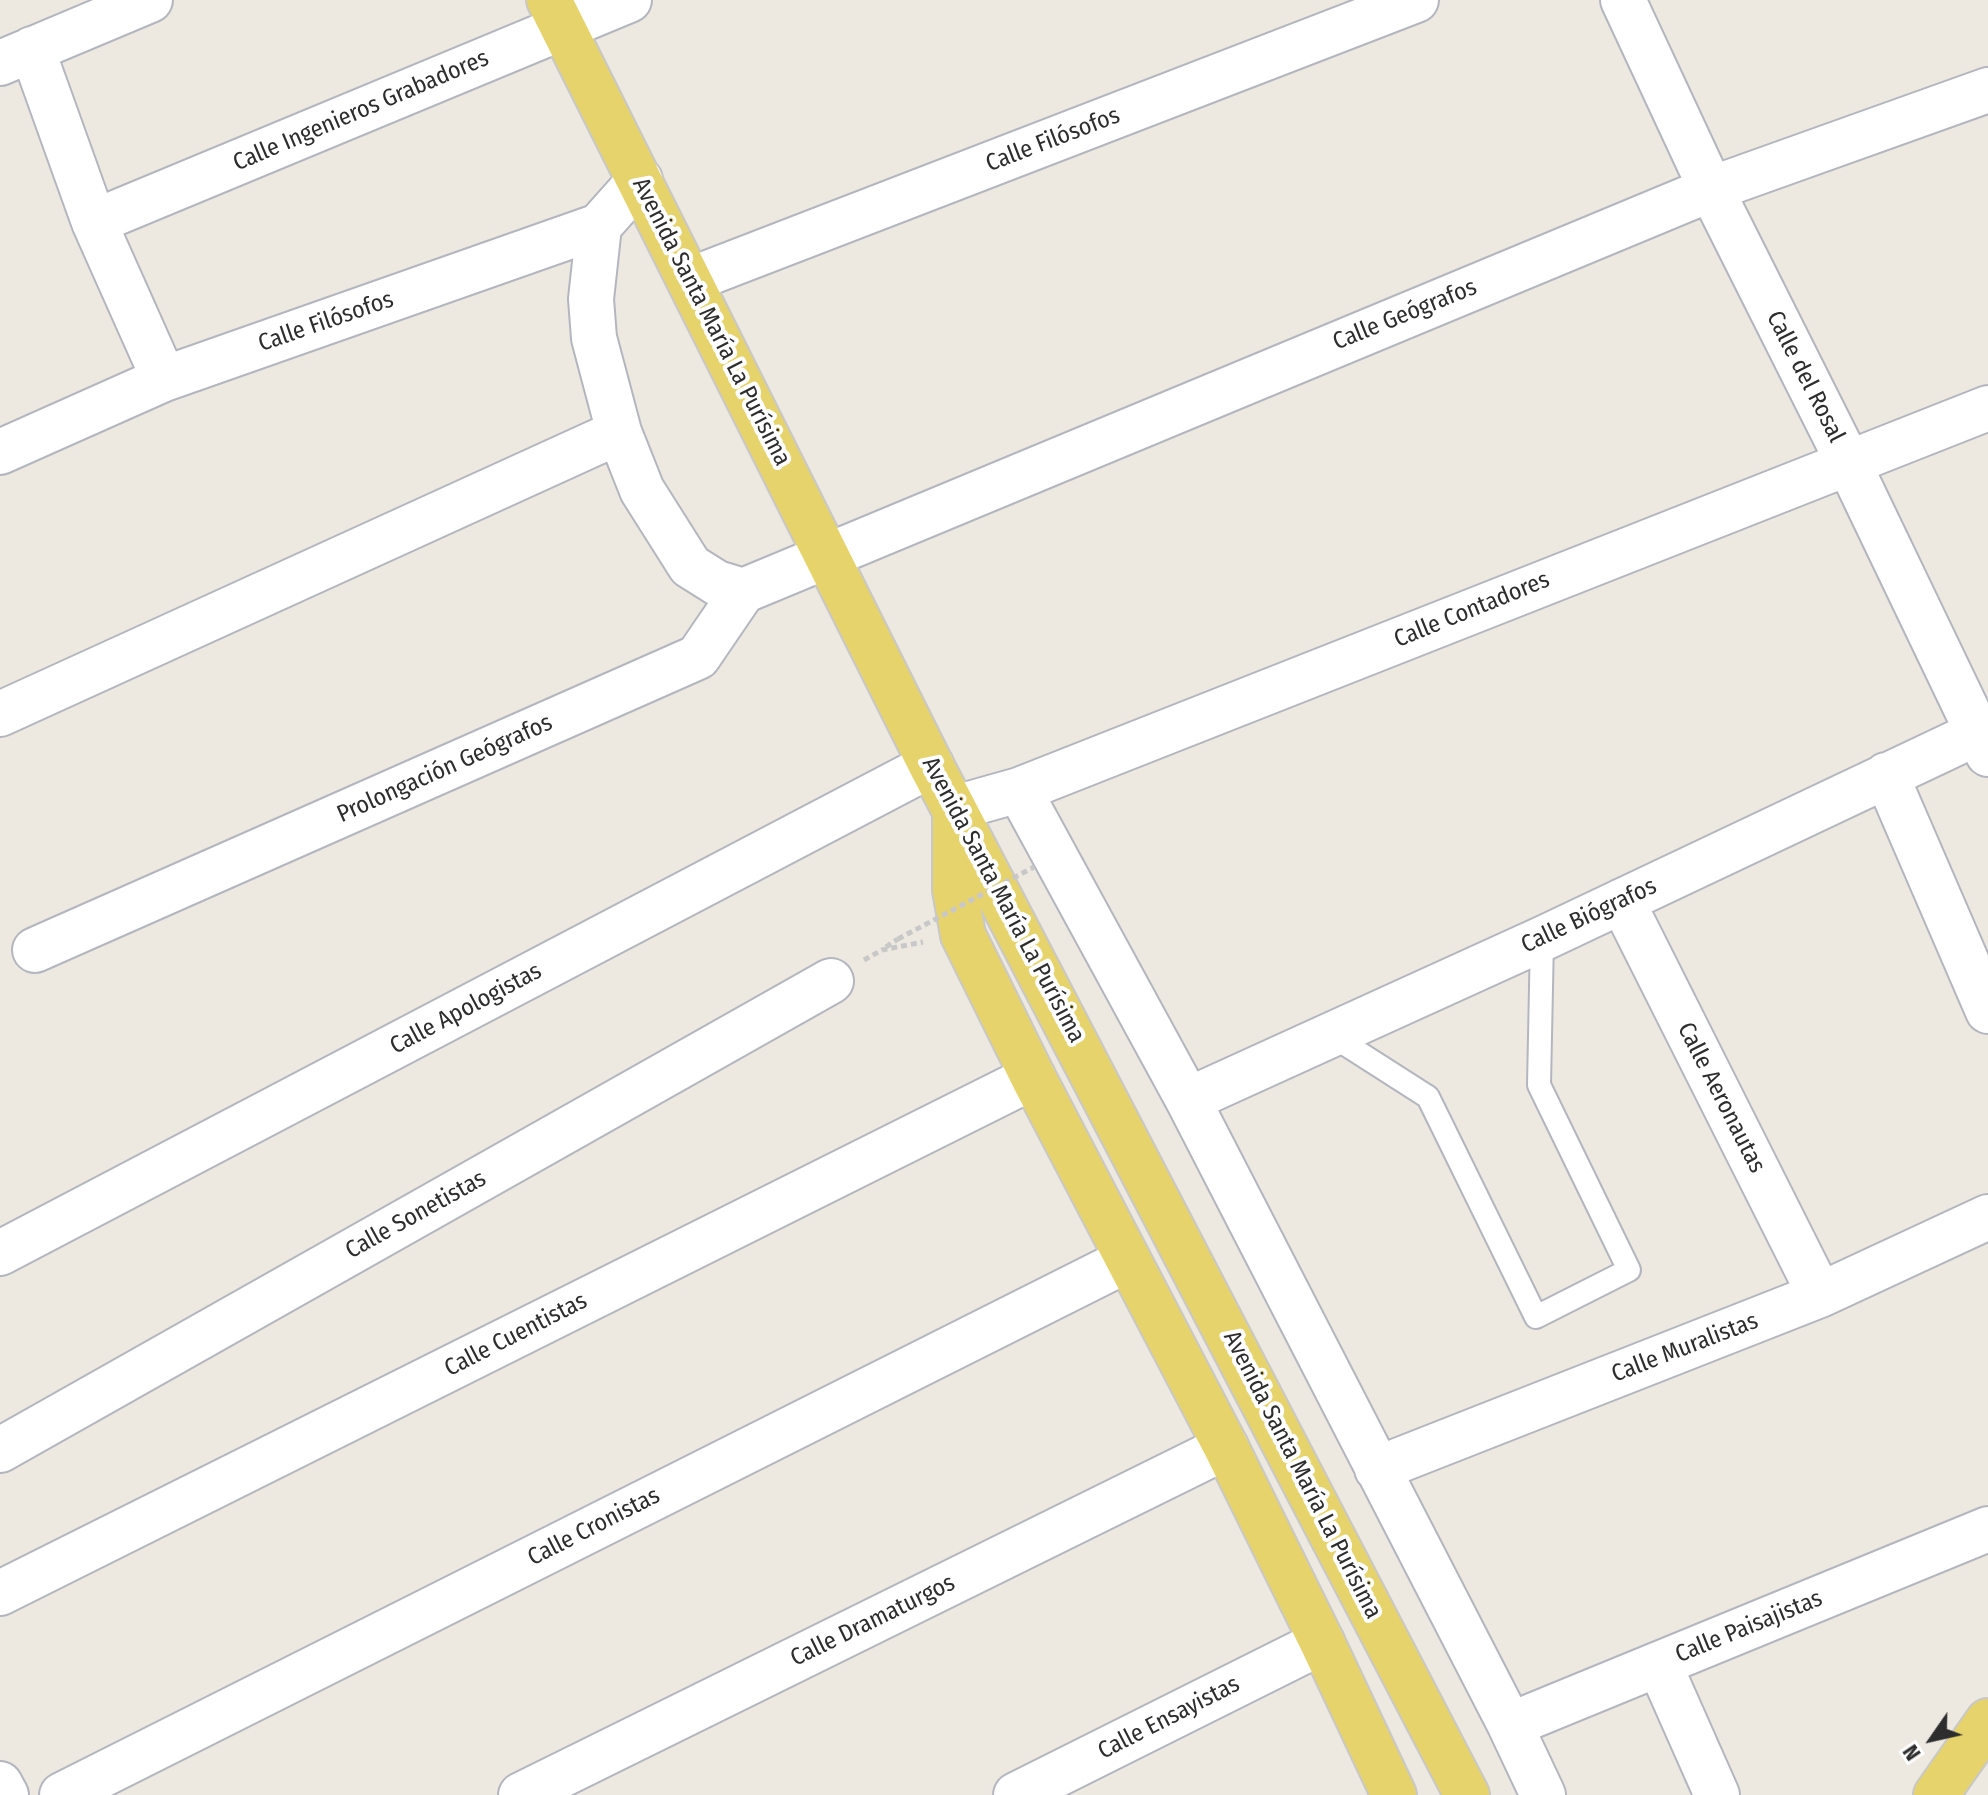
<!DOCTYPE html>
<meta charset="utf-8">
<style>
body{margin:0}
#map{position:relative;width:1988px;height:1795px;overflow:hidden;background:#ede9e1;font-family:"Fira Sans Condensed",sans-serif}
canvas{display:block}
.north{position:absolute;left:1892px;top:1699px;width:80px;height:80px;-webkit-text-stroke:6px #fff;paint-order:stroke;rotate:236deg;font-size:22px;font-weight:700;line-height:32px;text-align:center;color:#2d2d2d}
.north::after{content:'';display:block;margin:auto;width:28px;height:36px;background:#2d2d2d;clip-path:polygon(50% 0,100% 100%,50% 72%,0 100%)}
</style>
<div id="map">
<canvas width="1988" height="1795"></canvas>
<div class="north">N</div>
</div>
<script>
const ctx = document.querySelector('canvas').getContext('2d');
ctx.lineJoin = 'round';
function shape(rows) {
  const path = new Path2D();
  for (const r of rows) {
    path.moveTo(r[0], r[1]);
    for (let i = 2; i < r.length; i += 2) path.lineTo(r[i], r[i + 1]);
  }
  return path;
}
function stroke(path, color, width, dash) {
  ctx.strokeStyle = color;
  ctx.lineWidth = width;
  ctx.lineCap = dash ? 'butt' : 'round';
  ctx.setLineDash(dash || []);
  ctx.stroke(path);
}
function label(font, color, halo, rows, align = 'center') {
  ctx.font = font + ' "Fira Sans Condensed",sans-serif';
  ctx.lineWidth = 8;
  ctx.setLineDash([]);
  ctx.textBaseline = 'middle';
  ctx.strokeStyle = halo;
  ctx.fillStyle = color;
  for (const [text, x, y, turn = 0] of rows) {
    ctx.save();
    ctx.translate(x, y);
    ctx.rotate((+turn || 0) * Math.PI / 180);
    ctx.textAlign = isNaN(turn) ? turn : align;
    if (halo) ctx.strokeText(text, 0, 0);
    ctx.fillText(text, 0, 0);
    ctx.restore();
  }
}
const lane = shape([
 [1331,1035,1428,1097,1536,1317,1629,1270,1539,1085,1542,939]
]);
const street = shape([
 [1623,0,1711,189,1848,462,1988,754],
 [32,49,94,222,164,379],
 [0,63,150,0],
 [94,222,629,0],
 [599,226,591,299,594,338,619,432,642,490,690,566,717,583,743,591],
 [690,280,1416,0],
 [0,452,164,379,599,226,640,180],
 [0,714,619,432],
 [1886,775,1988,1011],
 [1019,790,1188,1100,1510,1725,1543,1795],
 [955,808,1019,790,1988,408],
 [1622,901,1820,1295],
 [35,950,698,657,743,591,1711,189,1988,90],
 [1188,1100,1542,939,1988,728],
 [0,1253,931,765],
 [0,1450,831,981],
 [1377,1469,1820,1295,1988,1217],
 [0,1593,1033,1077],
 [1659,1664,1717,1795],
 [1510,1725,1988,1529],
 [62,1795,1127,1260],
 [521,1795,1226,1447],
 [1016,1795,1322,1642]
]);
const secondary = shape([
 [0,1784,6,1795]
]);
const primary = shape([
 [549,0,931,765,1467,1795],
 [955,815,955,890,963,935,1033,1077,1226,1447,1322,1642,1394,1795],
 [1936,1795,1988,1721]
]);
stroke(lane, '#b4b6bf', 26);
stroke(street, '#b4b6bf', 48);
stroke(secondary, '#b4b6bf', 48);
stroke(primary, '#c8c8c8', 48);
stroke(shape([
 [886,947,898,939],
 [864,960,882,950,923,942]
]), '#c8c8c8', 5, [6, 4]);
stroke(lane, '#fff', 22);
stroke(street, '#fff', 44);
stroke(secondary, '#fff', 44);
stroke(primary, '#e7d36c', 44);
stroke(shape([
 [898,939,1034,867]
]), '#c8c8c8', 5, [6, 4]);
label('24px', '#2d2d2d', '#fff', [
 ["Calle Ingenieros Grabadores",361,111,-23],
 ["Calle Filósofos",1053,140,-21],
 ["Calle Geógrafos",1405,315,-22],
 ["Calle Filósofos",326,322,-19],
 ["Avenida Santa María La Purísima",711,322,63],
 ["Calle del Rosal",1805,377,63],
 ["Calle Contadores",1472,610,-22],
 ["Prolongación Geógrafos",445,769,-24],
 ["Avenida Santa María La Purísima",1003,900,62],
 ["Calle Biógrafos",1589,916,-25],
 ["Calle Apologistas",466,1009,-28],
 ["Calle Aeronautas",1721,1098,63],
 ["Calle Sonetistas",416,1215,-29],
 ["Calle Cuentistas",516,1335,-27],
 ["Calle Muralistas",1685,1348,-21],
 ["Avenida Santa María La Purísima",1302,1475,63],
 ["Calle Cronistas",594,1527,-27],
 ["Calle Dramaturgos",873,1621,-26],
 ["Calle Paisajistas",1749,1627,-22],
 ["Calle Ensayistas",1169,1718,-27]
]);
</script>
